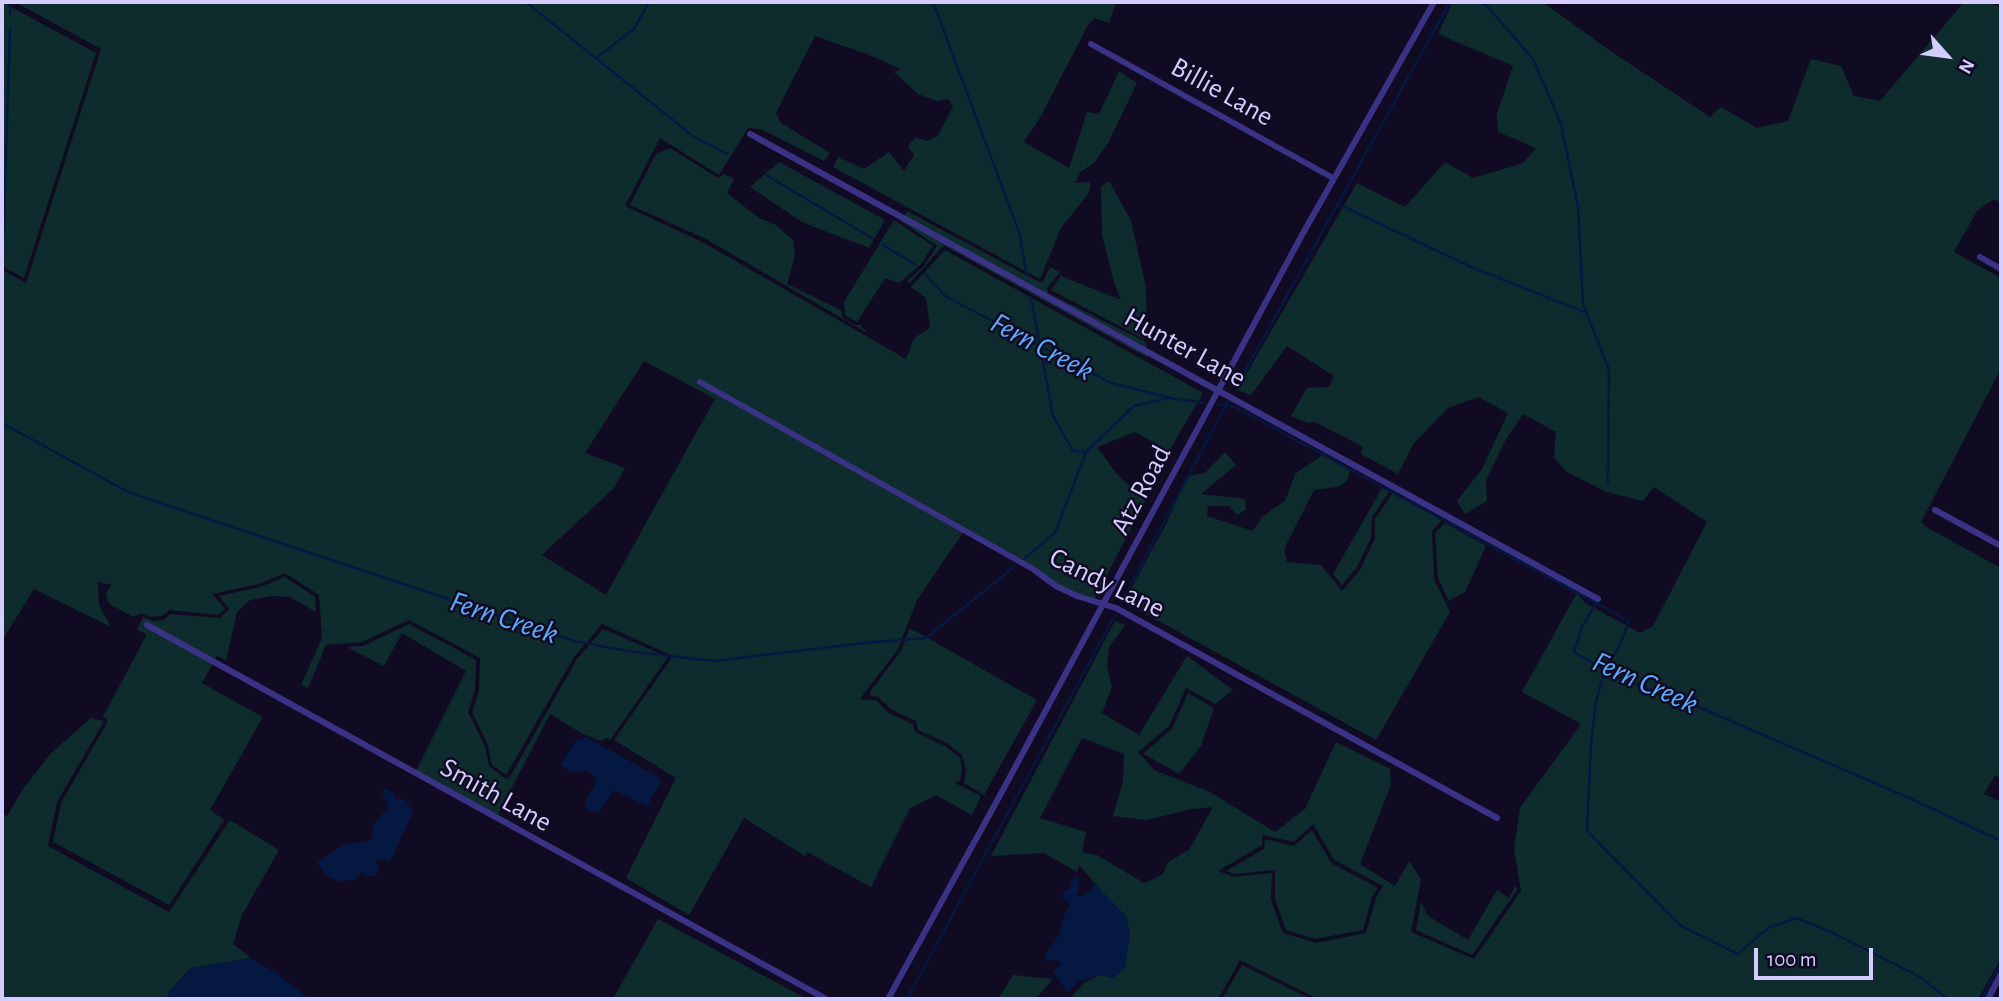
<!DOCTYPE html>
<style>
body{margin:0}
#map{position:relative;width:2003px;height:1001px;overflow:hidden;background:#100b22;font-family:"Alegreya Sans",sans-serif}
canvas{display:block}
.frame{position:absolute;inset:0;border:4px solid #d5cdff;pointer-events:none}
.north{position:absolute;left:1912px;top:21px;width:70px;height:70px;-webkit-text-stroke:5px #100b22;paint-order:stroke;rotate:118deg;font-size:19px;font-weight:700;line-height:28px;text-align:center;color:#d5cdff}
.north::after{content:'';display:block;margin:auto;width:24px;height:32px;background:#d5cdff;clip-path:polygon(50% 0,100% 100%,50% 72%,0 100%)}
.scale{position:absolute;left:1754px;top:948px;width:119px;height:32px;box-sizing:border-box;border:4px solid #d5cdff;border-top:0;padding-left:9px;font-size:21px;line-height:24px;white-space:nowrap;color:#d5cdff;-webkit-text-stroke:5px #100b22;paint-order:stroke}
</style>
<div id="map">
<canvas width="2003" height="1001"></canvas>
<div class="frame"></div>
<div class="north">N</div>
<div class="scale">100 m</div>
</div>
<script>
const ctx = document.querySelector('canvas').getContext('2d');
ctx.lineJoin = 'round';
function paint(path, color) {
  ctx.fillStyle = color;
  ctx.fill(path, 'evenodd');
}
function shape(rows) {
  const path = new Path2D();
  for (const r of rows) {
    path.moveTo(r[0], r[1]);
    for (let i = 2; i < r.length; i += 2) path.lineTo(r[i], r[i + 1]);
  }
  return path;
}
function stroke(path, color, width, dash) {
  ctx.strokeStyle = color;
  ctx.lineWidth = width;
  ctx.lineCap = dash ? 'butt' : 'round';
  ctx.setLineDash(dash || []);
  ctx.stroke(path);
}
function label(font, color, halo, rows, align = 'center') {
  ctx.font = font + ' "Alegreya Sans",sans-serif';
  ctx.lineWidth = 5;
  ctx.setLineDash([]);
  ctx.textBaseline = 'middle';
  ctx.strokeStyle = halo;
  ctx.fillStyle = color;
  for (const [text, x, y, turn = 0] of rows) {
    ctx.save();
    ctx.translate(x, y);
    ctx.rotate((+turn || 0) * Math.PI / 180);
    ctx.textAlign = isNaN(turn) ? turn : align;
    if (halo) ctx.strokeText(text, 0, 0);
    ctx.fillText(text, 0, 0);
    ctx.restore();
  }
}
paint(shape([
 [2,2,96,53,24,278,2,266],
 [15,2,1116,2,1109,23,1094,18,1087,27,1041,116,1024,142,1069,168,1087,112,1099,114,1119,71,1137,83,1108,143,1094,163,1080,172,1075,183,1091,182,1089,193,1061,228,1040,279,833,167,838,157,864,169,889,152,904,171,914,155,908,146,916,137,927,141,937,137,953,107,949,99,937,101,918,94,894,72,901,69,867,54,815,36,776,113,781,123,830,153,824,161,761,129,748,128,719,175,660,138,625,206,704,243,906,359,914,338,930,328,926,298,911,287,945,250,1203,393,1169,451,1135,432,1097,447,1116,473,1145,501,1094,600,1077,596,964,531,917,600,898,649,860,699,876,700,890,714,913,724,915,732,945,746,960,758,962,771,960,781,955,783,981,796,972,815,936,795,910,808,871,887,807,852,805,856,744,818,689,915,626,878,676,778,614,740,673,656,602,624,574,657,506,775,492,765,488,745,472,712,479,691,480,658,409,620,362,642,326,645,308,688,301,685,322,638,319,595,285,573,259,584,212,594,225,609,218,615,169,610,162,616,152,617,142,613,133,617,108,603,106,593,112,585,98,582,99,605,111,627,34,589,2,641,2,270,26,283,101,49],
 [644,361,715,399,606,595,542,555,614,488,625,468,585,453],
 [1453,2,1543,2,1603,46,1710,117,1721,107,1757,128,1788,121,1811,59,1841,66,1854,96,1880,101,1964,2,1990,2,2001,8,2001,203,1994,199,1977,211,1954,252,2001,278,2001,369,1921,522,1926,527,2001,568,2001,779,1995,775,1984,794,2001,802,2001,958,1978,999,1318,999,1240,960,1218,999,1058,999,1058,997,1070,999,1085,982,1100,975,1114,978,1104,894,1079,865,1077,872,1044,853,991,856,1115,621,1125,625,1109,647,1107,666,1112,687,1102,713,1139,735,1187,656,1233,690,1215,704,1186,688,1169,726,1138,752,1154,770,1210,792,1275,832,1305,809,1336,742,1390,769,1391,785,1360,864,1395,886,1409,861,1421,879,1411,932,1474,959,1521,891,1514,849,1520,808,1581,724,1522,692,1577,593,1585,603,1640,633,1653,626,1707,522,1654,487,1643,501,1607,492,1567,472,1554,458,1556,432,1523,414,1506,439,1486,480,1487,501,1465,514,1457,501,1482,469,1508,413,1478,397,1448,408,1414,443,1398,474,1361,454,1363,447,1315,422,1308,423,1291,416,1307,388,1329,387,1334,376,1287,346,1251,395,1237,390,1357,183,1405,207,1445,162,1473,178,1523,163,1536,148,1498,132,1497,114,1513,66,1438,34],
 [1082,738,1124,754,1123,781,1113,816,1147,820,1191,809,1213,807,1189,850,1168,862,1162,875,1144,883,1097,855,1082,852,1086,832,1040,818],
 [1313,824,1334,860,1383,886,1376,898,1366,933,1316,943,1283,933,1271,900,1272,873,1234,877,1218,871,1262,845,1262,835,1294,842],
 [670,148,718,178,724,174,734,179,727,193,759,218,776,225,793,240,795,256,787,284,841,310,843,318,855,325,860,325,869,334,706,239,630,205,656,154],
 [779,162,885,220,869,248,802,222,750,187],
 [1109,181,1131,221,1146,287,1147,332,1144,339,1051,290,1061,276,1121,300,1113,279,1102,235,1101,187],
 [907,211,1039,282,1043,282,1050,267,1060,272,1047,288,1048,293,1146,342,1148,358,945,246,942,247,910,283,907,281,923,267,937,246,901,221],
 [894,220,933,246,920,265,899,283,885,278,857,322,845,315,844,302],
 [1225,452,1236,465,1201,494,1245,499,1246,510,1237,515,1229,506,1208,506,1207,516,1253,531,1263,516,1285,501,1295,474,1324,454,1351,470,1346,482,1337,487,1314,490,1284,549,1287,562,1321,565,1342,591,1360,570,1375,539,1375,519,1393,493,1442,520,1432,531,1434,579,1450,612,1376,740,1124,602,1167,522,1187,476,1205,473],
 [1382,488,1389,492,1372,517,1371,538,1357,567,1342,585,1333,574],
 [1445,523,1486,546,1465,592,1449,601,1438,578,1435,533],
 [285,577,315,597,316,612,290,597,273,596,250,600,237,612,226,660,217,656,202,683,263,717,210,810,224,820,169,905,53,842,61,803,107,723,107,719,103,717,147,634,137,630,143,617,153,621,164,620,170,614,220,618,229,609,219,596,260,587],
 [409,624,476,660,475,690,468,712,485,746,489,766,506,779,510,777,577,659,603,629,668,657,610,740,607,738,601,741,583,734,550,714,496,818,415,773,466,671,402,633,384,666,347,647,363,646],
 [910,628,1037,700,984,795,964,783,966,770,962,755,947,743,918,730,916,721,892,710,878,697,871,696,870,692,901,651],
 [1188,693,1214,708,1201,746,1179,774,1144,754,1146,751,1172,729],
 [91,718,104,721,57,802,48,846,169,912,230,820,279,850,242,915,233,944,251,958,191,968,170,990,166,999,2,999,2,814,7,816,23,789,51,753],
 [1312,830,1331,863,1378,888,1372,897,1363,930,1315,939,1286,930,1275,899,1275,870,1234,874,1226,871,1264,849,1265,839,1294,846],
 [1516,885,1517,890,1472,955,1416,930,1421,902,1428,916,1468,940,1497,890,1509,898],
 [658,919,807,999,613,999],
 [1242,965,1311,999,1222,999],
 [1013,975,1053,979,1039,995,1031,999,998,999]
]), '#0e2c2d');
paint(shape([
 [586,737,657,776,661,782,647,807,614,790,599,813,586,809,585,802,597,780,588,770,571,772,560,765,576,740],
 [384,788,392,792,396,799,405,799,413,812,390,862,381,859,375,861,379,868,376,876,368,876,361,873,356,879,342,882,326,876,317,863,345,843,368,842,373,837,373,825,389,806,382,793],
 [1074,876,1080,879,1077,897,1088,892,1095,884,1127,917,1130,934,1125,968,1114,978,1100,975,1080,981,1067,992,1053,972,1062,963,1055,960,1046,962,1045,955,1059,935,1065,913,1069,908,1070,902,1062,897,1065,890,1069,890],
 [251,958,278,974,309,999,166,999,170,990,191,968]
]), '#051841');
stroke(shape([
 [526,2,694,137,727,154],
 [933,2,1019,232,1027,275],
 [1479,2,1487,6,1533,59,1561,124,1578,207,1583,304,1609,370,1608,484],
 [10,15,11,2],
 [596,58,634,29,649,2],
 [766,175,872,238],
 [1338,204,1471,267,1587,313],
 [883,245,916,265],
 [925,274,945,296,1111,383,1175,399,1204,403],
 [2,284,10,29],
 [1031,297,1053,416,1073,451,1086,452],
 [1236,387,1450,2],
 [1218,404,1235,407,1629,621],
 [2,423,128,492,574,641,627,651,713,661,873,642,926,638,1014,567],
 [1025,558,1055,533,1086,452,1134,406,1168,398],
 [1121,603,1228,401],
 [1596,604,1582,627,1574,652,1605,670,1619,678,1694,705,1916,801,2001,841],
 [1629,621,1620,645,1605,670,1596,701,1591,744,1587,831,1681,926,1738,954,1768,928,1796,918,1831,932,1920,977,1948,999],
 [907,999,1115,615],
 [1982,999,2001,963]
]), '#051841', 2.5);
stroke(shape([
 [1091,44,1333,178],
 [750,134,1598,599],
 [1980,257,2001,269],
 [700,382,1033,569,1056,586,1077,596,1116,608,1497,818],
 [1935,510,2001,546],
 [147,625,826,999],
 [888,999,998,799,1302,235,1434,2],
 [1988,999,2001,974]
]), '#393285', 6);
label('28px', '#d5cdff', '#100b22', [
 ["Billie Lane",1222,92,29],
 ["Hunter Lane",1185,348,29],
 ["Atz Road",1141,490,-62],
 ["Candy Lane",1107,583,26],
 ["Smith Lane",496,795,29]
]);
label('italic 30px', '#5bacff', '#100b22', [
 ["Fern Creek",1042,347,28],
 ["Fern Creek",504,618,18],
 ["Fern Creek",1645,683,24]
]);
</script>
